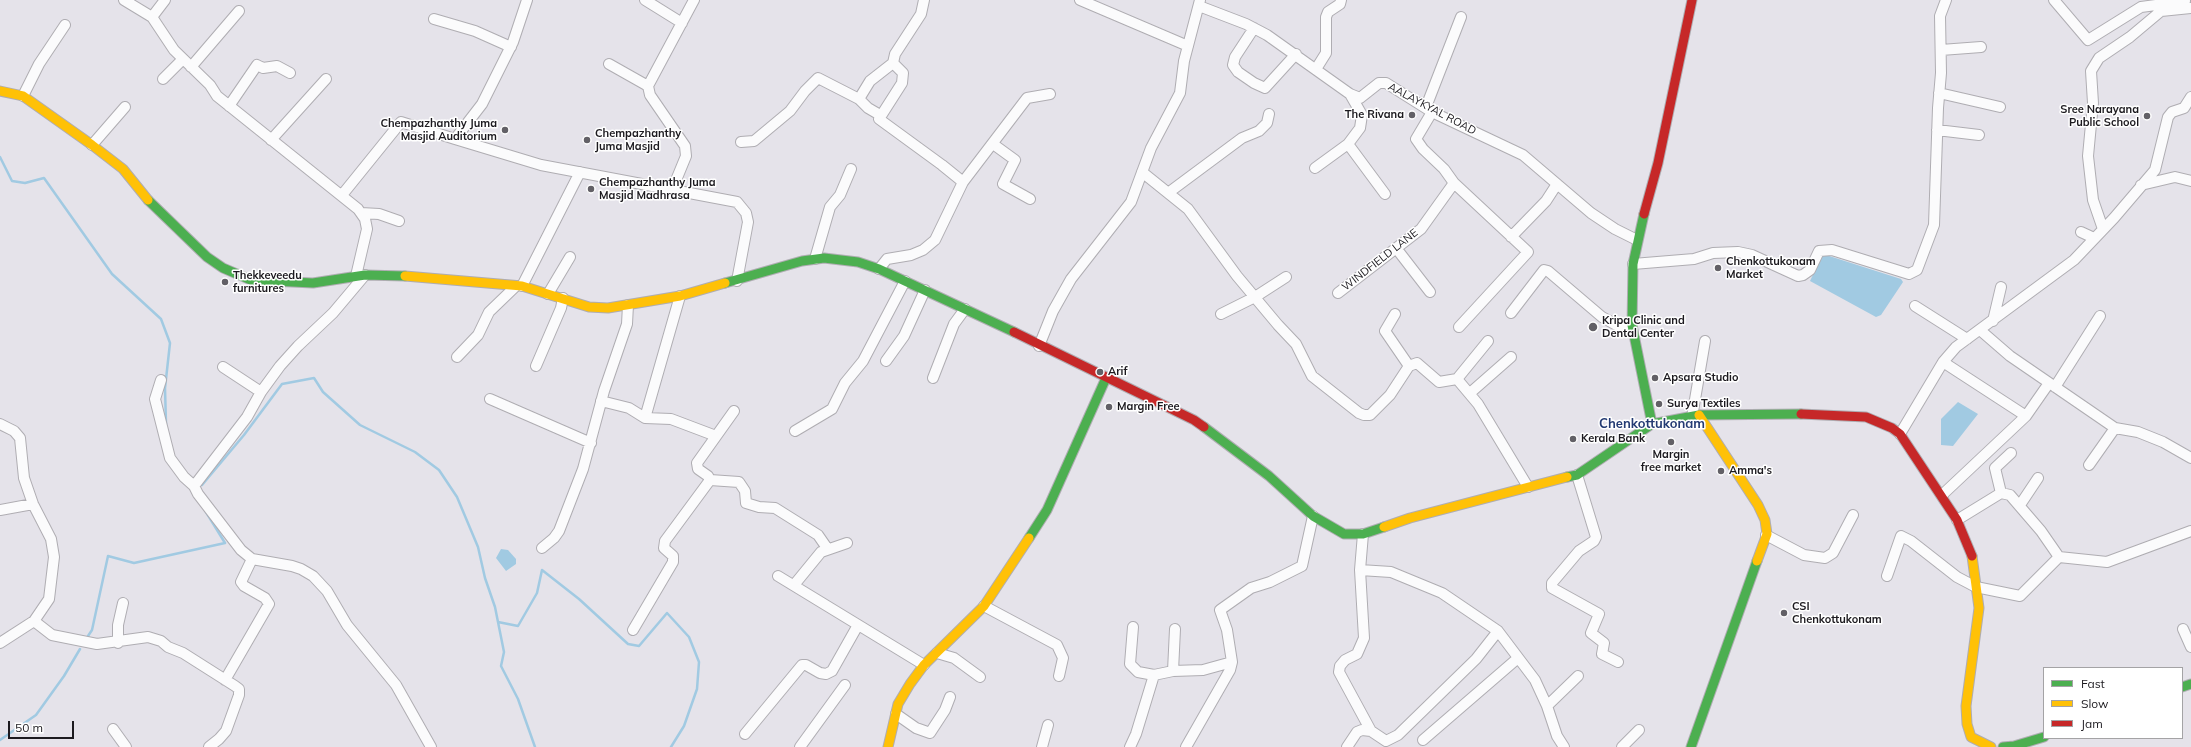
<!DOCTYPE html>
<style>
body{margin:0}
#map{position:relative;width:2191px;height:747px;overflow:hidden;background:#e5e3ea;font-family:Mulish,sans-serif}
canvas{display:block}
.legend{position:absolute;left:2043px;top:667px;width:140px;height:72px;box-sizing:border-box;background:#fff;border:1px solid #a4a3a5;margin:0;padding:5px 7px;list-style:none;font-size:12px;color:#1c1a1f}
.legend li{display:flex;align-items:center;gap:8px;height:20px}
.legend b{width:20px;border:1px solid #a4a3a5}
.scale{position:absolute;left:8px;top:721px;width:66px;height:18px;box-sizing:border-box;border:2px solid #1c1a1f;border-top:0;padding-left:5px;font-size:12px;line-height:14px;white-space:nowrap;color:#1c1a1f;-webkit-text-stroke:3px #fff;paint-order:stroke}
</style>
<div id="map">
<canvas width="2191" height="747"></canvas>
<ul class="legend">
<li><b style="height:5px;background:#4caf50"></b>Fast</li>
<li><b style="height:5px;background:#ffc107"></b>Slow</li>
<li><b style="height:5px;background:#c62828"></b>Jam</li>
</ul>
<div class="scale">50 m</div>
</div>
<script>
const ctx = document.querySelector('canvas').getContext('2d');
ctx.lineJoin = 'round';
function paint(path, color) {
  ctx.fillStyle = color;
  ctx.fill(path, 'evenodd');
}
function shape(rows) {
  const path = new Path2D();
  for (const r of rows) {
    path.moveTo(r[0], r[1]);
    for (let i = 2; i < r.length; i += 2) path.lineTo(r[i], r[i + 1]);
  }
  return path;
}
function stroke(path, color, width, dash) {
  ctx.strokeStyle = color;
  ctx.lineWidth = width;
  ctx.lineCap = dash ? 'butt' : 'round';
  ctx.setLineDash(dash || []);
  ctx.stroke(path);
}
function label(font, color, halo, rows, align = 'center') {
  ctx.font = font + ' Mulish,sans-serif';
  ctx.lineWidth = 3;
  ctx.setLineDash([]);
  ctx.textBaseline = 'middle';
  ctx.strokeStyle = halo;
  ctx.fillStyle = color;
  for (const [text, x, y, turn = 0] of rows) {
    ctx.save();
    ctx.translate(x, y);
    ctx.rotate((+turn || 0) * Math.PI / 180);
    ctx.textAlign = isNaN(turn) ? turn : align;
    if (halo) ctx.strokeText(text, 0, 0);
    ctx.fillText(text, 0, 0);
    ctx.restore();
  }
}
paint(shape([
 [1823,254,1901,279,1903,282,1881,315,1876,317,1810,281],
 [1958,402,1978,414,1953,446,1941,445,1941,419],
 [501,549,508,550,516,559,516,564,506,571,496,558]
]), '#a1cae2');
stroke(shape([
 [0,157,12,181,25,183,44,178,112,274,161,319,170,343,165,388,166,424],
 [202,485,244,435,282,384,314,378,323,392,360,425,415,452,439,470,457,497,478,547,485,578,495,607,504,652,501,666,518,699,535,747],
 [498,622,518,626,537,593,542,570,579,599,628,644,639,646,667,613,689,637,699,662,697,689,684,726,671,747],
 [88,636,92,630,108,556,134,563,225,543,206,512],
 [0,740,36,715,64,676,80,649]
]), '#a1cae2', 2.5);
const street = shape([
 [124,0,152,17,174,50,210,85,217,96,358,209,365,219,367,229,356,276],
 [527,0,513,42,482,104,455,139,541,165,737,202,746,213,748,222,737,281],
 [645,0,682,23],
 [1080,0,1188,46],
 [2054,0,2088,40,2141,7,2185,1],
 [1199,6,1246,24,1267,35,1350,94,1360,98,1379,83,1386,83,1432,112,1523,155,1591,213,1615,229,1637,240],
 [152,17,165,0],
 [434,19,475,31,511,47],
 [1254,28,1235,57,1233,65,1238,72,1254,83,1265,88,1296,54],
 [1941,50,1981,47],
 [609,64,648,86],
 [191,67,239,11],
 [1316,69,1326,53,1326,17,1328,12,1340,4,1341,0],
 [163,79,183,59],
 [1939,93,2000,107],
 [23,96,39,64,65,25],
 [859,99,870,81,893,63],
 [229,106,257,65,263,68,277,66,290,73],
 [1426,107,1461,17],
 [1937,130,1979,135],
 [271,140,326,79],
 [741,142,754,141,790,111,805,91,818,78,859,99,868,108,880,115],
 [993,144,1015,160,1003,184,1030,199],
 [1348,144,1385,194],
 [92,145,125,107],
 [1315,168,1348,144,1360,128,1362,115,1350,94],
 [1142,172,1188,209,1237,276,1278,325,1296,344,1312,376,1359,413,1364,415,1370,415,1390,395,1409,366,1417,363,1439,382,1457,379,1478,404,1528,487],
 [963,182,1027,98,1050,94],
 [1454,183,1528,252,1459,327],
 [2141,185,2175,177,2191,181],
 [672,190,686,156,685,146,650,95,648,86,694,0],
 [1168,193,1242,138,1259,131,1267,123,1269,114],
 [342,195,401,122,455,139],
 [361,213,379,214,399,221],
 [2103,229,2093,200,2088,156,2093,103,2091,71,2099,58,2130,37,2161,11,2191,8],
 [2081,232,2094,238],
 [1511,237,1546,201,1557,184],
 [1396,248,1430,292],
 [815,259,830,207,840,195,851,169],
 [1633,264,1694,259,1713,253,1738,252,1752,255,1798,276,1803,275,1810,270,1819,251,1832,250,1909,274,1917,270,1934,225,1938,108,1941,73,1940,16,1946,0],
 [879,269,887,259,911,255,923,250,935,240,963,182,942,165,879,119,902,83,903,73,893,63,895,54,921,14,924,0],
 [365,275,333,313,298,346,280,366,261,392,247,417,194,486,198,494,241,550,252,559,292,566,301,569,313,576,327,591,347,625,396,685,431,747],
 [522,286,580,172],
 [1338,293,1421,229,1454,183,1444,169,1423,149,1416,139,1432,112],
 [548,294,570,257],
 [1915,306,1967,339],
 [1511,313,1544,270,1548,271,1602,317,1622,328,1632,325],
 [1221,314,1255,297,1286,277],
 [1395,314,1385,331,1409,366],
 [1993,321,2001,287],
 [1980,330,2010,356,2115,428,2138,432,2163,442,2191,458],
 [1039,346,1053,311,1071,279,1131,202,1151,148,1180,93,1184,61,1200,0],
 [457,357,478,335,489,312,516,286],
 [886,361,904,336,925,290],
 [1943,362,2026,416],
 [536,366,561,308,563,298],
 [223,367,261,392],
 [933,378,954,324,965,309],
 [1457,379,1488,341],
 [161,380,155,399,170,458,184,477,194,486],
 [2055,387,2100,316],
 [1470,393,1511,357],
 [490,399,591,443],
 [601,401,629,408,645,418,671,419,716,436],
 [1692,417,1705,341],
 [645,418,680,296],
 [0,424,14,431,20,438,24,478,33,504,51,539,54,557,49,599,34,621,0,643],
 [795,431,832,409,845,383,863,361,905,281],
 [1900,434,1943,362,1956,347,2074,260,2114,218,2155,170,2168,117,2172,112,2184,108,2191,97],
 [2089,465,2115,428],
 [1577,475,1596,537,1594,541,1579,551,1552,583,1552,588,1599,614,1591,633,1604,643,1602,654,1618,662],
 [710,480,739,482,745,491,746,503,759,507,775,508,818,535,827,548],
 [2001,493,1995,468,2011,453],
 [1942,495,2026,416,2049,383],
 [2020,505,2038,478],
 [0,510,33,504],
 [1957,520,2001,493,2010,495,2041,531,2059,557],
 [1363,534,1360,570,1364,638,1357,654,1345,660,1340,666,1339,672,1371,731],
 [1766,535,1804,555,1825,558,1833,553,1853,515],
 [542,548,554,538,559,531,583,469,604,391,627,324,628,305],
 [1360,570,1391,572,1442,593,1498,631,1535,680,1547,706,1557,736,1564,747],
 [778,576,924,665],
 [1887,576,1901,536,1911,541,1957,577,1976,587,2020,596,2059,557,2107,562,2191,531],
 [794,585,821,552,847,543],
 [984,606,1057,645,1063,658,1059,676],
 [34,621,52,635,97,644,148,637,161,641,168,647,183,653,235,686,239,689,239,695,226,731,219,739,209,747],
 [1133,627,1130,664,1138,672,1154,675,1173,671,1203,670,1232,662],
 [2183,629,2191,647],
 [633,630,673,562,673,556,664,548,665,541,710,480,708,476,698,469,697,463,734,411],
 [118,643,118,625,123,603],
 [937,653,954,658,980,677],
 [1173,671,1175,629],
 [225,680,269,604,265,598,244,586,241,582,252,559],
 [1547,706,1578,676],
 [896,714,916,728,930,733,945,710,950,697],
 [113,729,126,747],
 [745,734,802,665,806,665,820,673,826,674,832,671,858,625],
 [1423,740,1518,658],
 [800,747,845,685],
 [1042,747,1048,725],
 [1130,747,1136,734,1154,675],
 [1186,747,1230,670,1232,662,1227,630,1220,610,1251,588,1270,582,1302,566,1313,516],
 [1347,747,1357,732,1362,730,1371,731,1386,741,1398,735,1476,659,1498,631],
 [1622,747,1639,730]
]);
const fast = shape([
 [148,200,207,257,223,268,251,280,313,283,365,275,405,276],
 [1644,214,1633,264,1632,325,1652,424],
 [725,283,802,261,824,258,858,262,879,269,1014,332],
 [1204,427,1269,476,1313,516,1344,534,1363,534,1384,527],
 [1567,477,1577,475,1652,424,1699,415,1801,414],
 [1029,538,1047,510,1106,378],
 [2182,687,2191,684],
 [1691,747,1757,561],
 [2003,747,2014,746,2044,737]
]);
const slow = shape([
 [0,91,23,96,92,145,123,169,148,200],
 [405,276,522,286,589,307,608,308,680,296,725,283],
 [1699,415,1758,505,1765,520,1767,534,1757,561],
 [1384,527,1410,518,1567,477],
 [1972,556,1979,608,1966,706,1967,724,1971,737,1991,747],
 [888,747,898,704,910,684,924,665,984,606,1029,538]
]);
const jam = shape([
 [1644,214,1658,163,1692,0],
 [1014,332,1194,420,1204,427],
 [1801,414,1866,417,1892,428,1900,434,1957,520,1972,556]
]);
stroke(street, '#afadb2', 12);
stroke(fast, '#afadb2', 11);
stroke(slow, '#afadb2', 11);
stroke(jam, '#afadb2', 11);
stroke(street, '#fbfbfc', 10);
stroke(fast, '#4caf50', 9);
stroke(slow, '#ffc107', 9);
stroke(jam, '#c62828', 9);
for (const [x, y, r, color] of [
 [1412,115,4,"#626066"],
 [2147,116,4,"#626066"],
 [505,130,4,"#626066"],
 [587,140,4,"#626066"],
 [591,189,4,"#626066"],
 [1718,268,4,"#626066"],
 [225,282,4,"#626066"],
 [1593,327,5,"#626066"],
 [1100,372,4,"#626066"],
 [1655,378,4,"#626066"],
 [1659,404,4,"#626066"],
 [1109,407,4,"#626066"],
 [1573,439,4,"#626066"],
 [1671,442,4,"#626066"],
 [1721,471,4,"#626066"],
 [1784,613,4,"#626066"]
]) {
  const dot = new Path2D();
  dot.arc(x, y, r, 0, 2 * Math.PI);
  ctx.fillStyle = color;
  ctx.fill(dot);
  stroke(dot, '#fff', 1.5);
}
label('11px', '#1c1a1f', '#fff', [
 ["AALAYKYAL ROAD",1432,109,28],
 ["WINDFIELD LANE",1380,260,-38]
]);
label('bold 11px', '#1c1a1f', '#fff', [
 ["Sree Narayana",2139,110,"right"],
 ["Public School",2139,123,"right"],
 ["The Rivana",1404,115,"right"],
 ["Chempazhanthy Juma",497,124,"right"],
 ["Masjid Auditorium",497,137,"right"],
 ["Chempazhanthy",595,134],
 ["Juma Masjid",595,147],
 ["Chempazhanthy Juma",599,183],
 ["Masjid Madhrasa",599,196],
 ["Chenkottukonam",1726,262],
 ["Market",1726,275],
 ["Thekkeveedu",233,276],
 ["furnitures",233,289],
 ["Kripa Clinic and",1602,321],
 ["Dental Center",1602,334],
 ["Arif",1108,372],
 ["Apsara Studio",1663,378],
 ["Surya Textiles",1667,404],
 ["Margin Free",1117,407],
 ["Kerala Bank",1581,439],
 ["Margin",1671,455,"center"],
 ["free market",1671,468,"center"],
 ["Amma's",1729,471],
 ["CSI",1792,607],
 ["Chenkottukonam",1792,620]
], 'left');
label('bold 13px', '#243b73', '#fff', [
 ["Chenkottukonam",1652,424]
]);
</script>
